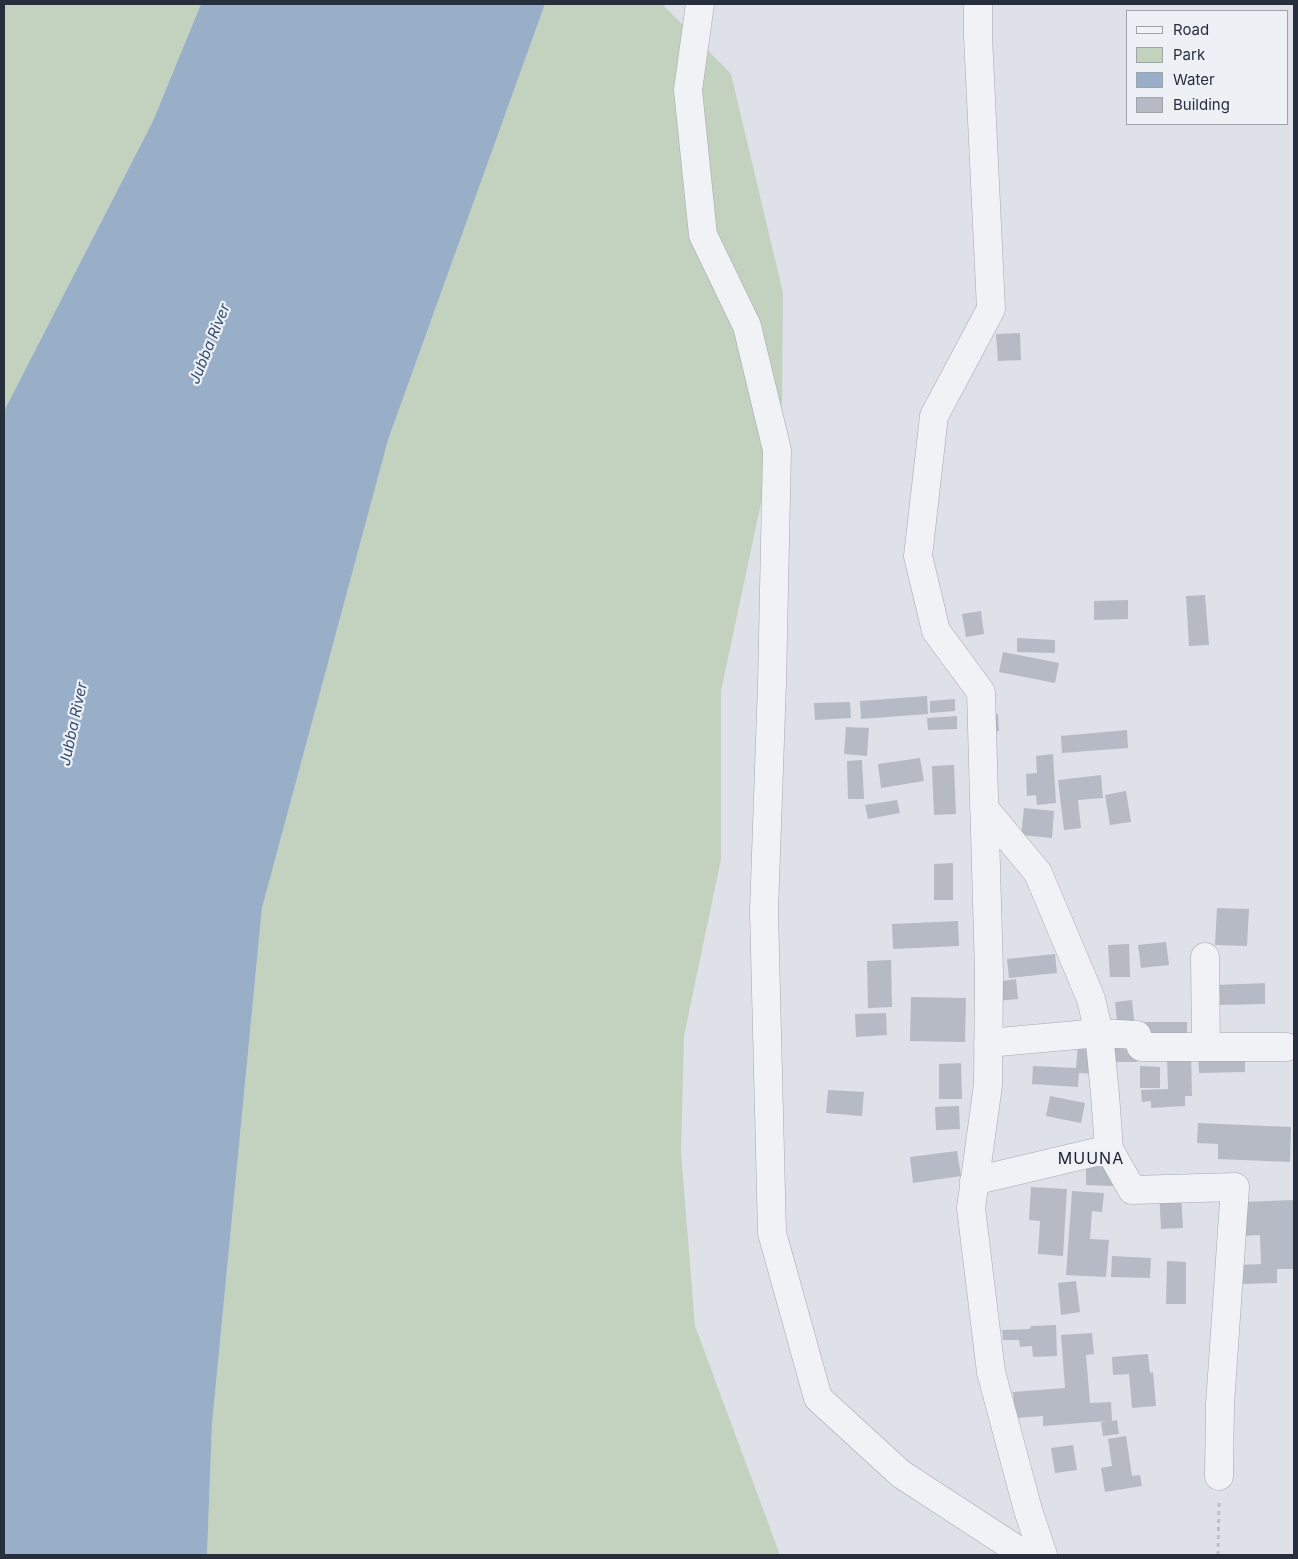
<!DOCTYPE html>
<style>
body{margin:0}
#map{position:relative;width:1298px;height:1559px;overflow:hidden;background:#dee1e7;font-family:Inter,sans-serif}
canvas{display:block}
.frame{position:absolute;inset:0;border:5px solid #272f3e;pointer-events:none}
.legend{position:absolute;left:1126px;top:10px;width:162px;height:115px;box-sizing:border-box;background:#edf0f5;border:1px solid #9ea3ac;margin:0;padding:6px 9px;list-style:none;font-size:15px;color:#272f3e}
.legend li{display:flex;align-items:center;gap:10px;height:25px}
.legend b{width:25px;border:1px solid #9ea3ac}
</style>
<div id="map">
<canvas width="1298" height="1559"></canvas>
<div class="frame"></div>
<ul class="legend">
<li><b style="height:6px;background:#f0f2f6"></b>Road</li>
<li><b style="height:14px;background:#c3d1bf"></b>Park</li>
<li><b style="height:14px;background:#99aec7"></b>Water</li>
<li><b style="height:14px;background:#b5bac4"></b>Building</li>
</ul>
</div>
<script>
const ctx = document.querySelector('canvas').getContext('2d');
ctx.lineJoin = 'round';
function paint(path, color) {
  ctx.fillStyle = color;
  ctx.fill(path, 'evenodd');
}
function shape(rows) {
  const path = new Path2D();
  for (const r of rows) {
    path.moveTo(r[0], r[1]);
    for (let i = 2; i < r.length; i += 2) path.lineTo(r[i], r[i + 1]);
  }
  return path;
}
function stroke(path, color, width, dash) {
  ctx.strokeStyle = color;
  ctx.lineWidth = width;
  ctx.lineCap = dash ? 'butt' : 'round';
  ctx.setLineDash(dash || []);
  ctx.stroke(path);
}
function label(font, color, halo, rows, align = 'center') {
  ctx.font = font + ' Inter,sans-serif';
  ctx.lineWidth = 4.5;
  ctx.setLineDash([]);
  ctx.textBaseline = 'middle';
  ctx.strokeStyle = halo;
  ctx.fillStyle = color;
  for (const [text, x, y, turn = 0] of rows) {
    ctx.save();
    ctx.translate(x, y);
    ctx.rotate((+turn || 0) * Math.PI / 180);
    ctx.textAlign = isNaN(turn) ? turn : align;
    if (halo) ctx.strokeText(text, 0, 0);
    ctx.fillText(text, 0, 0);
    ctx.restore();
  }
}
paint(shape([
 [4,4,201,4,153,121,4,411],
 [545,4,662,4,731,74,783,293,782,404,721,691,721,859,684,1036,681,1152,695,1326,780,1555,207,1555,212,1424,262,908,388,440]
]), '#c3d1bf');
paint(shape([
 [201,4,545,4,388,440,262,908,212,1424,207,1555,4,1555,4,411,153,121]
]), '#99aec7');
paint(shape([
 [1020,333,1021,360,998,361,996,334],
 [1205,595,1209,645,1189,646,1186,596],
 [1128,600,1128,619,1094,620,1094,601],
 [981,611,984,634,966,637,962,614],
 [1017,638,1055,640,1055,653,1017,652],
 [1003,652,1059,663,1055,683,999,672],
 [927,696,928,714,861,719,860,701],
 [955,699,955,711,930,713,930,701],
 [850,702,851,718,815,720,814,703],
 [987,714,998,714,999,731,987,732],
 [957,716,957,729,928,730,927,718],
 [846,727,869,728,867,756,844,754],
 [1127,730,1128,748,1062,753,1061,736],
 [1053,754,1056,803,1037,805,1036,795,1027,796,1026,774,1037,773,1036,756],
 [920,758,924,781,881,788,878,764],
 [862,760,864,799,848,799,847,761],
 [954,765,956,814,934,815,932,766],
 [1101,775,1103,798,1078,800,1081,828,1064,830,1058,780],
 [1126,791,1131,822,1110,825,1105,795],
 [897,800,900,813,868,819,865,805],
 [1024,808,1054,811,1052,838,1021,835],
 [953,863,953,900,934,900,934,864],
 [1217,908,1249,909,1247,946,1215,945],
 [958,921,959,946,893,949,892,924],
 [1166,942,1169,965,1141,968,1138,945],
 [1129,944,1130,977,1110,977,1108,945],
 [1055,954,1057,973,1009,978,1007,959],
 [891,960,892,1007,868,1008,867,961],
 [1016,979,1018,999,997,1001,995,982],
 [1265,983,1265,1004,1219,1005,1217,985],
 [911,997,966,998,965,1042,910,1041],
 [1132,1000,1135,1029,1118,1031,1115,1002],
 [886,1013,887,1035,856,1037,855,1014],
 [1142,1022,1187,1022,1187,1044,1142,1043],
 [1078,1043,1098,1044,1097,1074,1079,1073,1078,1087,1032,1084,1033,1066,1076,1068],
 [1102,1043,1137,1043,1137,1062,1102,1062],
 [1245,1052,1245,1072,1199,1073,1198,1053],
 [1191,1054,1192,1096,1185,1096,1185,1106,1151,1108,1151,1101,1142,1102,1141,1090,1168,1089,1167,1055],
 [961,1063,962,1099,939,1099,939,1064],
 [1140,1066,1160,1067,1160,1088,1140,1088],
 [828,1090,864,1092,862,1116,826,1113],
 [1050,1096,1085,1103,1081,1123,1046,1116],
 [959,1106,960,1129,936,1130,935,1107],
 [1198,1123,1291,1127,1290,1162,1218,1159,1218,1144,1197,1143],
 [957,1151,961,1176,913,1183,910,1157],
 [1086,1164,1113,1164,1113,1186,1086,1185],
 [1031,1187,1067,1189,1063,1256,1038,1254,1040,1221,1029,1220],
 [1072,1191,1104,1193,1102,1212,1092,1211,1090,1239,1109,1240,1106,1277,1066,1275],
 [1181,1191,1183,1228,1161,1229,1159,1192],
 [1294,1200,1294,1269,1277,1269,1277,1283,1240,1284,1239,1265,1261,1264,1260,1235,1242,1236,1241,1202],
 [1112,1256,1151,1258,1150,1278,1111,1277],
 [1167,1261,1186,1262,1186,1304,1166,1304],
 [1076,1281,1080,1312,1061,1315,1058,1283],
 [1056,1325,1057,1356,1033,1357,1032,1346,1020,1347,1019,1340,1003,1340,1002,1330,1030,1329,1031,1326],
 [1092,1333,1094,1354,1086,1355,1090,1403,1111,1402,1112,1421,1117,1420,1119,1434,1103,1436,1101,1422,1107,1421,1043,1426,1043,1416,1015,1418,1013,1392,1065,1388,1061,1335],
 [1148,1354,1150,1373,1153,1372,1156,1406,1132,1408,1129,1374,1113,1375,1112,1357],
 [1126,1436,1132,1476,1140,1475,1142,1486,1105,1492,1101,1468,1112,1466,1108,1439],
 [1073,1445,1077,1470,1055,1473,1051,1448]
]), '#b5bac4');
const street = shape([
 [700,4,688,90,703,235,747,326,777,450,772,683,764,911,772,1233,818,1398,901,1474,1025,1555],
 [978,4,978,36,991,309,934,416,918,556,936,631,981,692,989,972,988,1085,971,1208,991,1372,1028,1510,1043,1555],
 [1205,957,1206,1047],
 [988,1043,1099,1033,1137,1035,1141,1047,1286,1047],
 [1109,1149,1132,1190,1235,1187,1220,1404,1219,1476],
 [974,1181,1109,1149,1105,1094,1099,1033,1091,999,1038,873,984,808]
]);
stroke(street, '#a3a8b1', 29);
stroke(shape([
 [1218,1555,1219,1503]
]), '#bcbfc6', 3, [4, 4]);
stroke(street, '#f0f2f6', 28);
label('italic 15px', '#324d71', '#edf0f5', [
 ["Jubba River",210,344,-68],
 ["Jubba River",74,724,-78]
]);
ctx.letterSpacing = '1px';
label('16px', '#1a202e', '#edf0f5', [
 ["MUUNA",1091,1159]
]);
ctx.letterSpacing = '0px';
</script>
